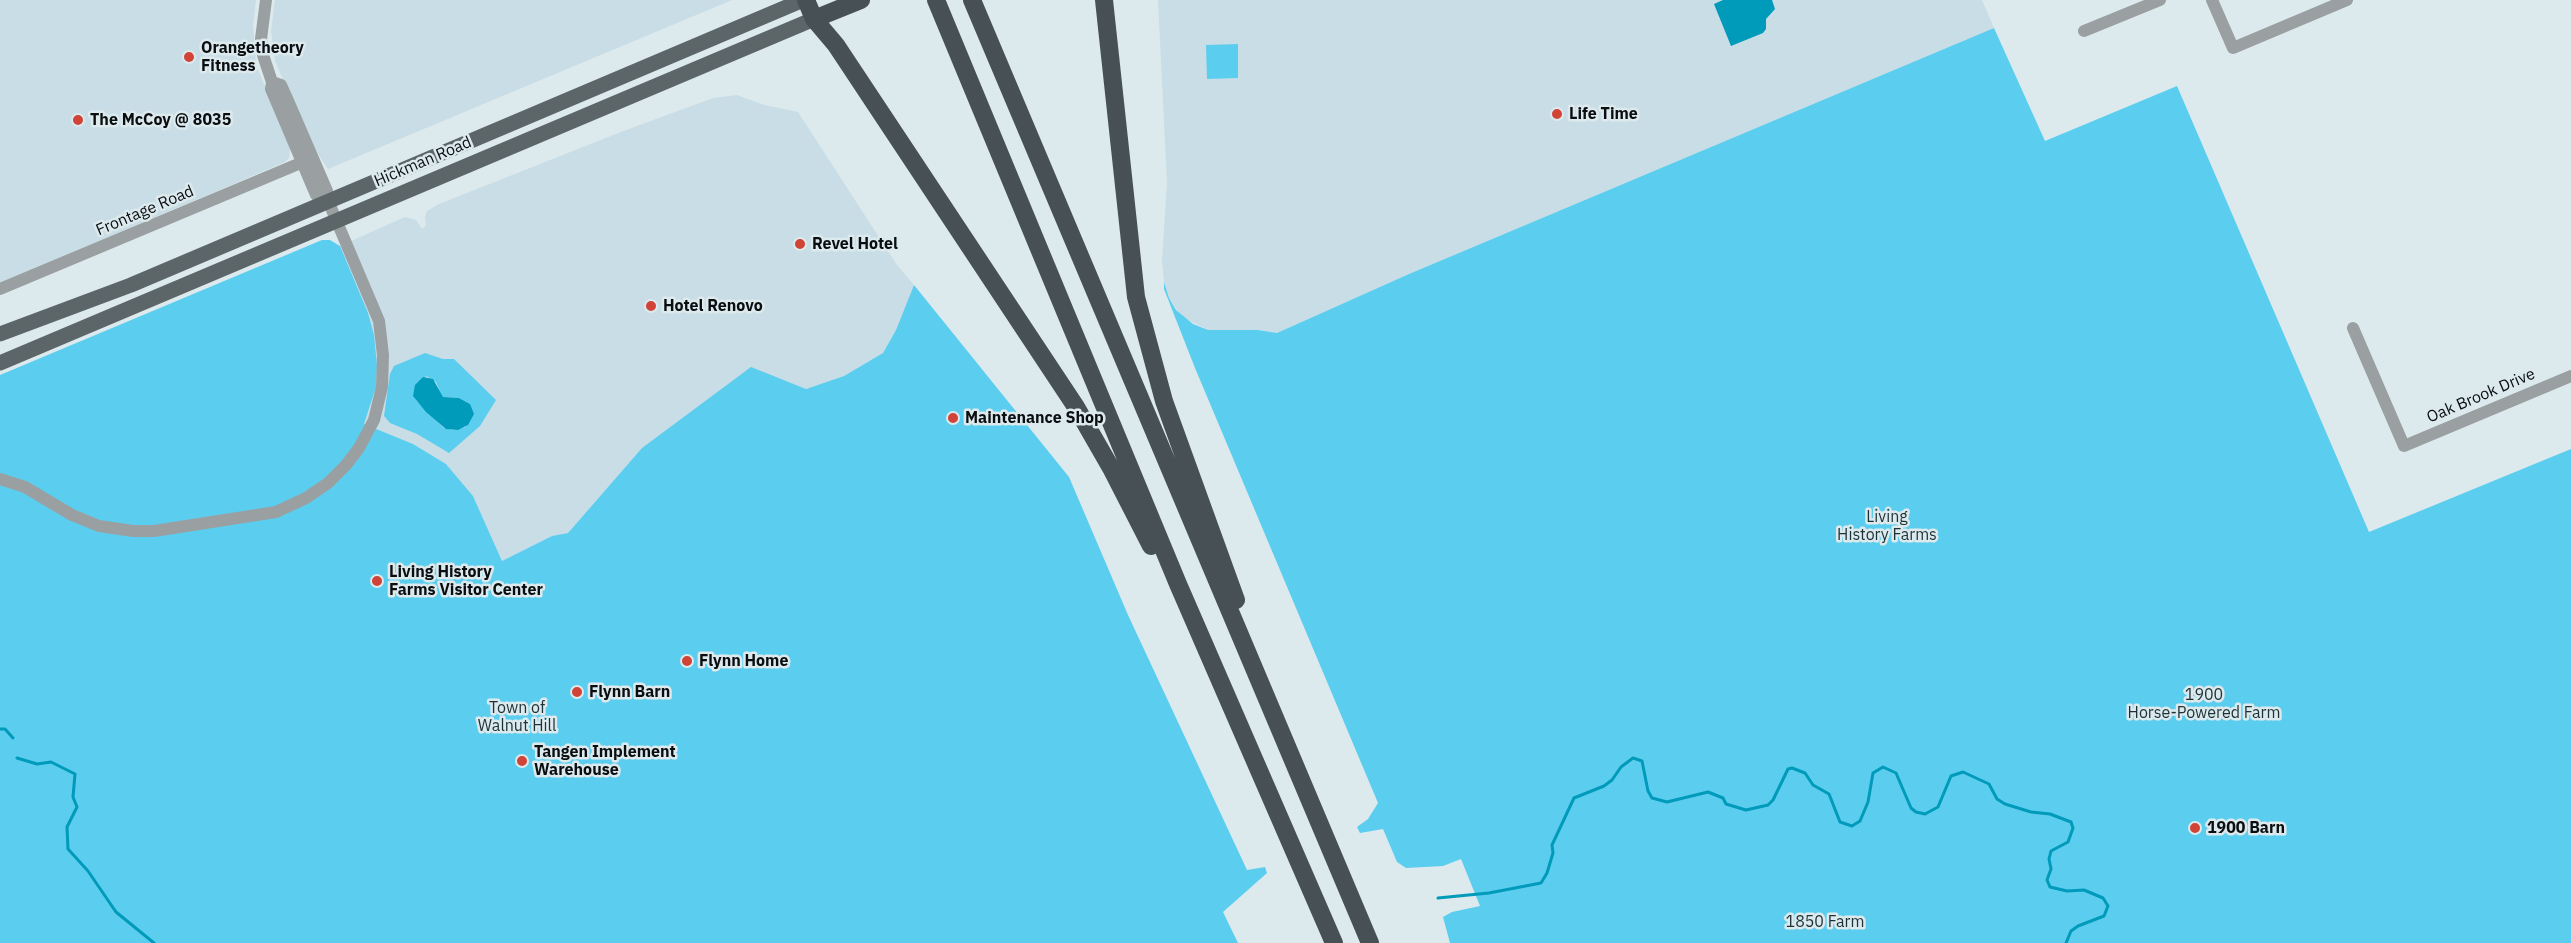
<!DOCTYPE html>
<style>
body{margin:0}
canvas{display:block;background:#dce9ed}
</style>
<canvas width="2571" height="943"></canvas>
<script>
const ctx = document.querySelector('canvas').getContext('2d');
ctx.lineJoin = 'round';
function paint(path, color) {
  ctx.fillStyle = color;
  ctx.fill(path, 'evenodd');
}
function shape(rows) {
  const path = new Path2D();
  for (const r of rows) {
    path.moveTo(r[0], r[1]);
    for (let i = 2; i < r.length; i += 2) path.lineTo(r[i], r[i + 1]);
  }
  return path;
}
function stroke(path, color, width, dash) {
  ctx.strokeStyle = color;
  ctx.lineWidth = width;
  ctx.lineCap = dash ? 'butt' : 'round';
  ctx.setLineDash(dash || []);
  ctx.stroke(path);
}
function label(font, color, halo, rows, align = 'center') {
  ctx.font = font + ' "IBM Plex Sans",sans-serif';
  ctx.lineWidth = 5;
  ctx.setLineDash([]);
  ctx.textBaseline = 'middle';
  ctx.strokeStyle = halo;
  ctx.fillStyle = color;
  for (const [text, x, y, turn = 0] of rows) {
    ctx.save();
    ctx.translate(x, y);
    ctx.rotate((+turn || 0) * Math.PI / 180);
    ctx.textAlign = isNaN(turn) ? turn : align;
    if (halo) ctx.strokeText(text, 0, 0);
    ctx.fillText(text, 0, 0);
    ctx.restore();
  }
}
paint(shape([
 [0,0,256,0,253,26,256,65,290,146,289,158,285,162,0,283],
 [275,0,732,0,328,169,312,145,275,61,271,31],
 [1158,0,1982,0,1994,28,1409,274,1277,333,1258,330,1208,330,1182,317,1169,298,1164,282,1162,260,1167,183],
 [737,95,764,105,798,112,897,265,914,285,896,330,883,353,844,376,806,389,788,382,642,448,568,533,552,536,502,561,473,496,446,464,413,444,358,422,331,250,405,217,416,220,422,229,426,225,425,217,427,211,439,204,621,132,713,98]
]), '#c8dde5');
paint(shape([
 [1994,28,2045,141,2177,86,2369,532,2571,449,2571,943,1450,943,1443,917,1452,912,1480,906,1461,859,1443,866,1406,868,1397,862,1383,829,1360,833,1357,827,1368,819,1378,803,1195,368,1164,289,1164,282,1169,298,1176,310,1193,324,1208,330,1258,330,1277,333,1409,274],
 [1238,44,1238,78,1207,79,1206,45],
 [322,240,330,240,340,246,368,313,374,335,377,365,376,387,364,424,413,444,446,464,473,496,502,561,552,536,568,533,642,448,751,367,806,389,844,376,883,353,896,330,914,285,1069,477,1128,615,1247,870,1265,867,1267,873,1223,912,1238,943,0,943,0,375],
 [425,353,443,359,454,359,496,400,480,426,449,453,417,434,390,423,384,416,390,374,394,366],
 [426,376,436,382,442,397,459,398,470,404,466,427,453,430,444,428,416,400]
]), '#5bceef');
paint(shape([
 [1723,0,1772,0,1775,9,1766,19,1766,29,1763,33,1731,46,1714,4],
 [423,377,433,379,443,397,459,398,470,404,474,414,468,425,458,430,446,429,426,412,413,396,415,385]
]), '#009aba');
stroke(shape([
 [0,729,5,729,13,738],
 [17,758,37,764,51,762,75,774,73,797,77,807,67,827,68,849,88,871,116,912,154,943],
 [1438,898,1489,893,1541,883,1547,873,1553,853,1552,845,1574,798,1604,786,1612,780,1621,767,1633,758,1642,761,1648,791,1652,798,1667,802,1708,792,1723,798,1726,804,1746,810,1768,805,1773,800,1788,769,1792,768,1805,773,1813,785,1829,794,1840,822,1852,826,1860,821,1868,802,1873,773,1883,767,1896,773,1911,808,1916,812,1925,814,1938,807,1951,776,1963,772,1989,784,1997,799,2005,804,2031,812,2050,814,2071,822,2073,828,2068,842,2051,851,2049,859,2051,869,2047,880,2050,887,2067,891,2084,890,2103,898,2108,906,2104,916,2078,926,2071,931,2066,943]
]), '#009aba', 3);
stroke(shape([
 [266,0,261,39,263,55,272,82,271,89,316,195,329,203],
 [2212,0,2233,48,2347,0],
 [2084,31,2160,0],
 [0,289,303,162],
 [2353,328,2404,446,2571,376],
 [0,479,25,487,72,515,99,526,133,531,154,531,276,512,306,498,328,483,346,465,359,448,374,420,382,387,383,355,379,321,329,203,327,191,289,103,281,85,272,82]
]), '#9aa0a2', 12);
stroke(shape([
 [0,334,131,285,803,0],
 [0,363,814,19]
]), '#5c6669', 15);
stroke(shape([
 [806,0,814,19,836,45,1076,407,1111,468,1151,546],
 [936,0,1178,584,1334,943],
 [972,0,1370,943],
 [1104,0,1136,297,1164,401,1236,600],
 [814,19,861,0]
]), '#475155', 18);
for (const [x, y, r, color] of [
 [189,57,6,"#d04336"],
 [1557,114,6,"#d04336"],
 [78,120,6,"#d04336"],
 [800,244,6,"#d04336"],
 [651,306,6,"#d04336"],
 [953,418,6,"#d04336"],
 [377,581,6,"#d04336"],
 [687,661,6,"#d04336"],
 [577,692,6,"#d04336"],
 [522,761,6,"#d04336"],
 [2195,828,6,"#d04336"]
]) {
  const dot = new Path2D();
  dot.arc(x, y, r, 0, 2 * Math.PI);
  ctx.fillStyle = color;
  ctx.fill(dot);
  stroke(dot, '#dce9ed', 2);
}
label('bold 16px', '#0a0e10', '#dce9ed', [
 ["Orangetheory",201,48],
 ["Fitness",201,66],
 ["Life Time",1569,114],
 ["The McCoy @ 8035",90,120],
 ["Revel Hotel",812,244],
 ["Hotel Renovo",663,306],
 ["Maintenance Shop",965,418],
 ["Living History",389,572],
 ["Farms Visitor Center",389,590],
 ["Flynn Home",699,661],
 ["Flynn Barn",589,692],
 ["Tangen Implement",534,752],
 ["Warehouse",534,770],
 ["1900 Barn",2207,828]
], 'left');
label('16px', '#0a0e10', '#dce9ed', [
 ["Hickman Road",423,162,-23],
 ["Frontage Road",145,211,-23],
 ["Oak Brook Drive",2481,396,-23]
]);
label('16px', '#1d3238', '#dce9ed', [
 ["Living",1887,517],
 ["History Farms",1887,535],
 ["1900",2204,695],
 ["Horse-Powered Farm",2204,713],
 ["Town of",517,708],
 ["Walnut Hill",517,726],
 ["1850 Farm",1825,922]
]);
</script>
